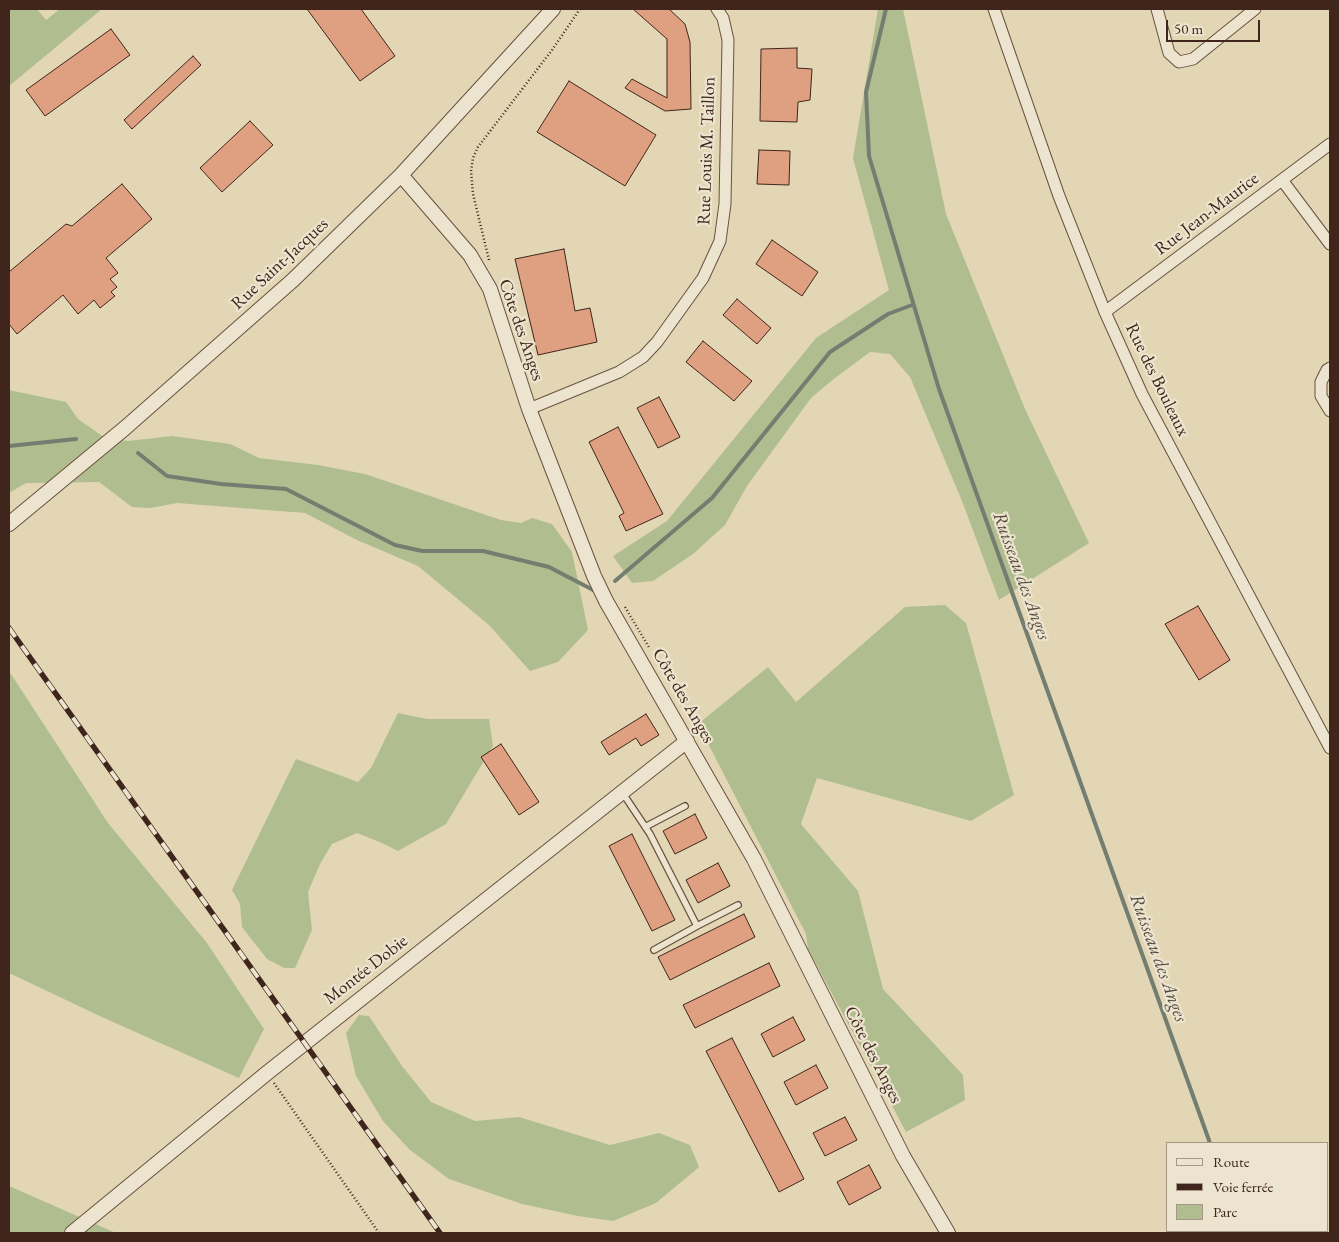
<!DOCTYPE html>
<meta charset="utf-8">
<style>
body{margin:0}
#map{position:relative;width:1339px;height:1242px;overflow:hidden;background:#e2d6b4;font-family:"EB Garamond",serif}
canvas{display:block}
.frame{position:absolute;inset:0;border:10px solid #3f251b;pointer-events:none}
.legend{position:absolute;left:1166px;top:1142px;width:162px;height:90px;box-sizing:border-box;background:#ece4ce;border:1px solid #a79886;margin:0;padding:6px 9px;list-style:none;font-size:15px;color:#3f251b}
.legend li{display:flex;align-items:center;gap:10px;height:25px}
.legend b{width:25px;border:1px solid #a79886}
.scale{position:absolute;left:1166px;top:20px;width:94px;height:22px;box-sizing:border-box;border:2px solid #3f251b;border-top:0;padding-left:6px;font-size:15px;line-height:18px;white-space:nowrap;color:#3f251b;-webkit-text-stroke:4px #ece4ce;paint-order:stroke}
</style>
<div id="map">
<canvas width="1339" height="1242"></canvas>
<div class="frame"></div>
<ul class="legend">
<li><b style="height:6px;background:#ece4ce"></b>Route</li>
<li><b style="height:6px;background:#3f251b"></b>Voie ferrée</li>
<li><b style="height:14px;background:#b0be8f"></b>Parc</li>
</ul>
<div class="scale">50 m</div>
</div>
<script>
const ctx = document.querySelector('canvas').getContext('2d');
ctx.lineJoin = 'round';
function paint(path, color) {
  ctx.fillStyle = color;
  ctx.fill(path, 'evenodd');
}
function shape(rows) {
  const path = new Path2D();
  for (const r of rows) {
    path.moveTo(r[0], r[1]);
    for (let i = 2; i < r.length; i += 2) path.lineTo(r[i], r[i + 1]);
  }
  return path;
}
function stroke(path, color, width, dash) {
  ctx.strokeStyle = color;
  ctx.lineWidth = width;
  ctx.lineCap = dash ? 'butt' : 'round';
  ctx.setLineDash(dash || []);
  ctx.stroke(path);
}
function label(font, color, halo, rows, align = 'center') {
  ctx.font = font + ' "EB Garamond",serif';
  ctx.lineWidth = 4.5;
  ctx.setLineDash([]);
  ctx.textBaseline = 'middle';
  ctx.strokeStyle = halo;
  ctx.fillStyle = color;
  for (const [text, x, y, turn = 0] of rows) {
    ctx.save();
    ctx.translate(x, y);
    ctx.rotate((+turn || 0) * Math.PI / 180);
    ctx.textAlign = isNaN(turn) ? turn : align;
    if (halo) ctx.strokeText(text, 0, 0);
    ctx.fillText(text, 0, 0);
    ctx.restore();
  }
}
paint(shape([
 [9,9,37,9,46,20,60,9,102,9,9,86],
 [878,9,903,9,946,214,1025,409,1089,543,999,600,962,501,910,377,890,354,870,352,835,378,811,398,747,486,725,525,693,554,653,581,632,583,613,556,667,521,816,338,889,290,853,158],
 [9,390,66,402,78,419,105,438,128,441,172,436,230,444,259,458,318,465,365,474,501,520,521,523,532,518,552,524,572,552,588,630,558,662,530,671,489,625,418,566,357,540,305,513,177,503,150,508,132,507,99,482,26,483,9,493],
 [945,605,966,623,1014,795,971,821,817,778,801,824,858,891,883,989,963,1075,965,1100,906,1132,808,949,806,934,698,724,768,667,796,702,905,607],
 [9,671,108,823,207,943,264,1029,239,1078,104,1018,9,973],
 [398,713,427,719,489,719,493,746,446,824,398,851,382,843,357,833,332,844,320,864,308,892,312,930,295,968,284,968,267,959,242,927,240,904,232,890,296,759,358,782,371,768],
 [359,1015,369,1016,402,1066,431,1102,475,1121,519,1117,610,1145,659,1133,690,1145,699,1167,656,1203,613,1221,578,1216,522,1204,449,1179,410,1150,383,1121,356,1076,346,1033],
 [9,1186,116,1233,9,1233]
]), '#b0be8f');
stroke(shape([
 [886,9,866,92,869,156,939,389,1210,1143],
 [9,446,76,439],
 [138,453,167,476,221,484,286,489,395,545,422,551,483,551,549,567,597,592],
 [615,581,712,498,830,352,888,314,912,305],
 [1241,1231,1242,1233]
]), '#737e71', 4);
const building = shape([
 [307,9,361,9,395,56,360,81,307,9],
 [633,9,669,9,685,24,690,42,691,109,665,111,625,88,632,79,667,98,667,39,633,9],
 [111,29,130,55,45,116,26,90,111,29],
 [797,48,797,68,812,69,810,100,798,102,797,122,760,121,761,49,797,48],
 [193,56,201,65,132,129,124,120,193,56],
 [569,81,656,135,625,186,537,132,569,81],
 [250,121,273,145,222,192,200,168,250,121],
 [759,150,790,151,789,185,757,184,759,150],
 [122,184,152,219,106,258,118,273,110,279,117,287,111,292,115,296,100,308,94,300,78,314,63,295,17,334,9,324,9,272,66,224,72,226,122,184],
 [772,240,818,272,802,296,756,264,772,240],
 [564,249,575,311,590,308,597,342,538,355,515,259,564,249],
 [737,299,771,328,757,344,723,315,737,299],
 [703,341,752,381,734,401,686,362,703,341],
 [659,397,680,437,658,448,637,408,659,397],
 [618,427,663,514,626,531,619,516,624,513,589,442,618,427],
 [1198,606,1230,660,1199,680,1165,624,1198,606],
 [646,714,659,735,641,746,636,738,609,755,601,742,646,714],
 [501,744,539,802,519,815,481,757,501,744],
 [695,814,707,838,675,854,663,831,695,814],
 [632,834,675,920,652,931,609,846,632,834],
 [718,863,730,886,698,903,686,880,718,863],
 [744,914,755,937,670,980,658,957,744,914],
 [769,963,780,986,695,1028,683,1005,769,963],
 [793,1017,805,1040,773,1057,761,1034,793,1017],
 [732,1038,804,1179,779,1192,706,1051,732,1038],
 [816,1065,828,1088,796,1105,784,1082,816,1065],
 [845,1117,857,1140,825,1156,813,1133,845,1117],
 [869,1165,881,1188,849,1205,837,1182,869,1165]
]);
paint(building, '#dea080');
stroke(building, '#3f251b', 1);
const service = shape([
 [622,792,650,834,697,926,654,950],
 [645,827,685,806],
 [697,926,738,905]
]);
const minor = shape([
 [994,9,1059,196,1105,312,1142,394,1330,748],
 [1157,9,1169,53,1179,62,1193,59,1255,9],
 [1282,180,1330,244],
 [1105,312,1330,144],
 [1330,368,1327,370,1321,382,1321,396,1330,411],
 [529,409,619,372,643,357,657,342,703,278,720,241,725,204,728,40,723,18,717,9]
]);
const tertiary = shape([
 [401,175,470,255,490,289,529,409,594,576,606,601,754,859,903,1156,948,1233],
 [9,524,125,428,293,280,401,175,553,9],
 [72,1233,267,1073,687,741]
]);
stroke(service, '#685141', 8);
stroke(minor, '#685141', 13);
stroke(tertiary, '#685141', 16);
stroke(shape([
 [489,260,473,194,471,171,473,158,478,147,552,50,580,9],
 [625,607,650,649],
 [274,1083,379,1233]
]), '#3f251b', 2.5, [1, 2.5]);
stroke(service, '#ece4ce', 5.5);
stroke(minor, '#ece4ce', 11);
stroke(tertiary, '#ece4ce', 14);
const rail = shape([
 [9,628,440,1233]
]);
stroke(rail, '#3f251b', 5.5);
stroke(rail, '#ece4ce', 4, [11]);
label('18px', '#3f251b', '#ece4ce', [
 ["Rue Louis M. Taillon",707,151,-88],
 ["Rue Jean-Maurice",1207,214,-37],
 ["Rue Saint-Jacques",280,264,-43],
 ["Côte des Anges",521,330,71],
 ["Rue des Bouleaux",1157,380,64],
 ["Côte des Anges",683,696,60],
 ["Montée Dobie",366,970,-38],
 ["Côte des Anges",873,1055,63]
]);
label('italic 19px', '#544a3f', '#ece4ce', [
 ["Ruisseau des Anges",1021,576,70],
 ["Ruisseau des Anges",1158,958,70]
]);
</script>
